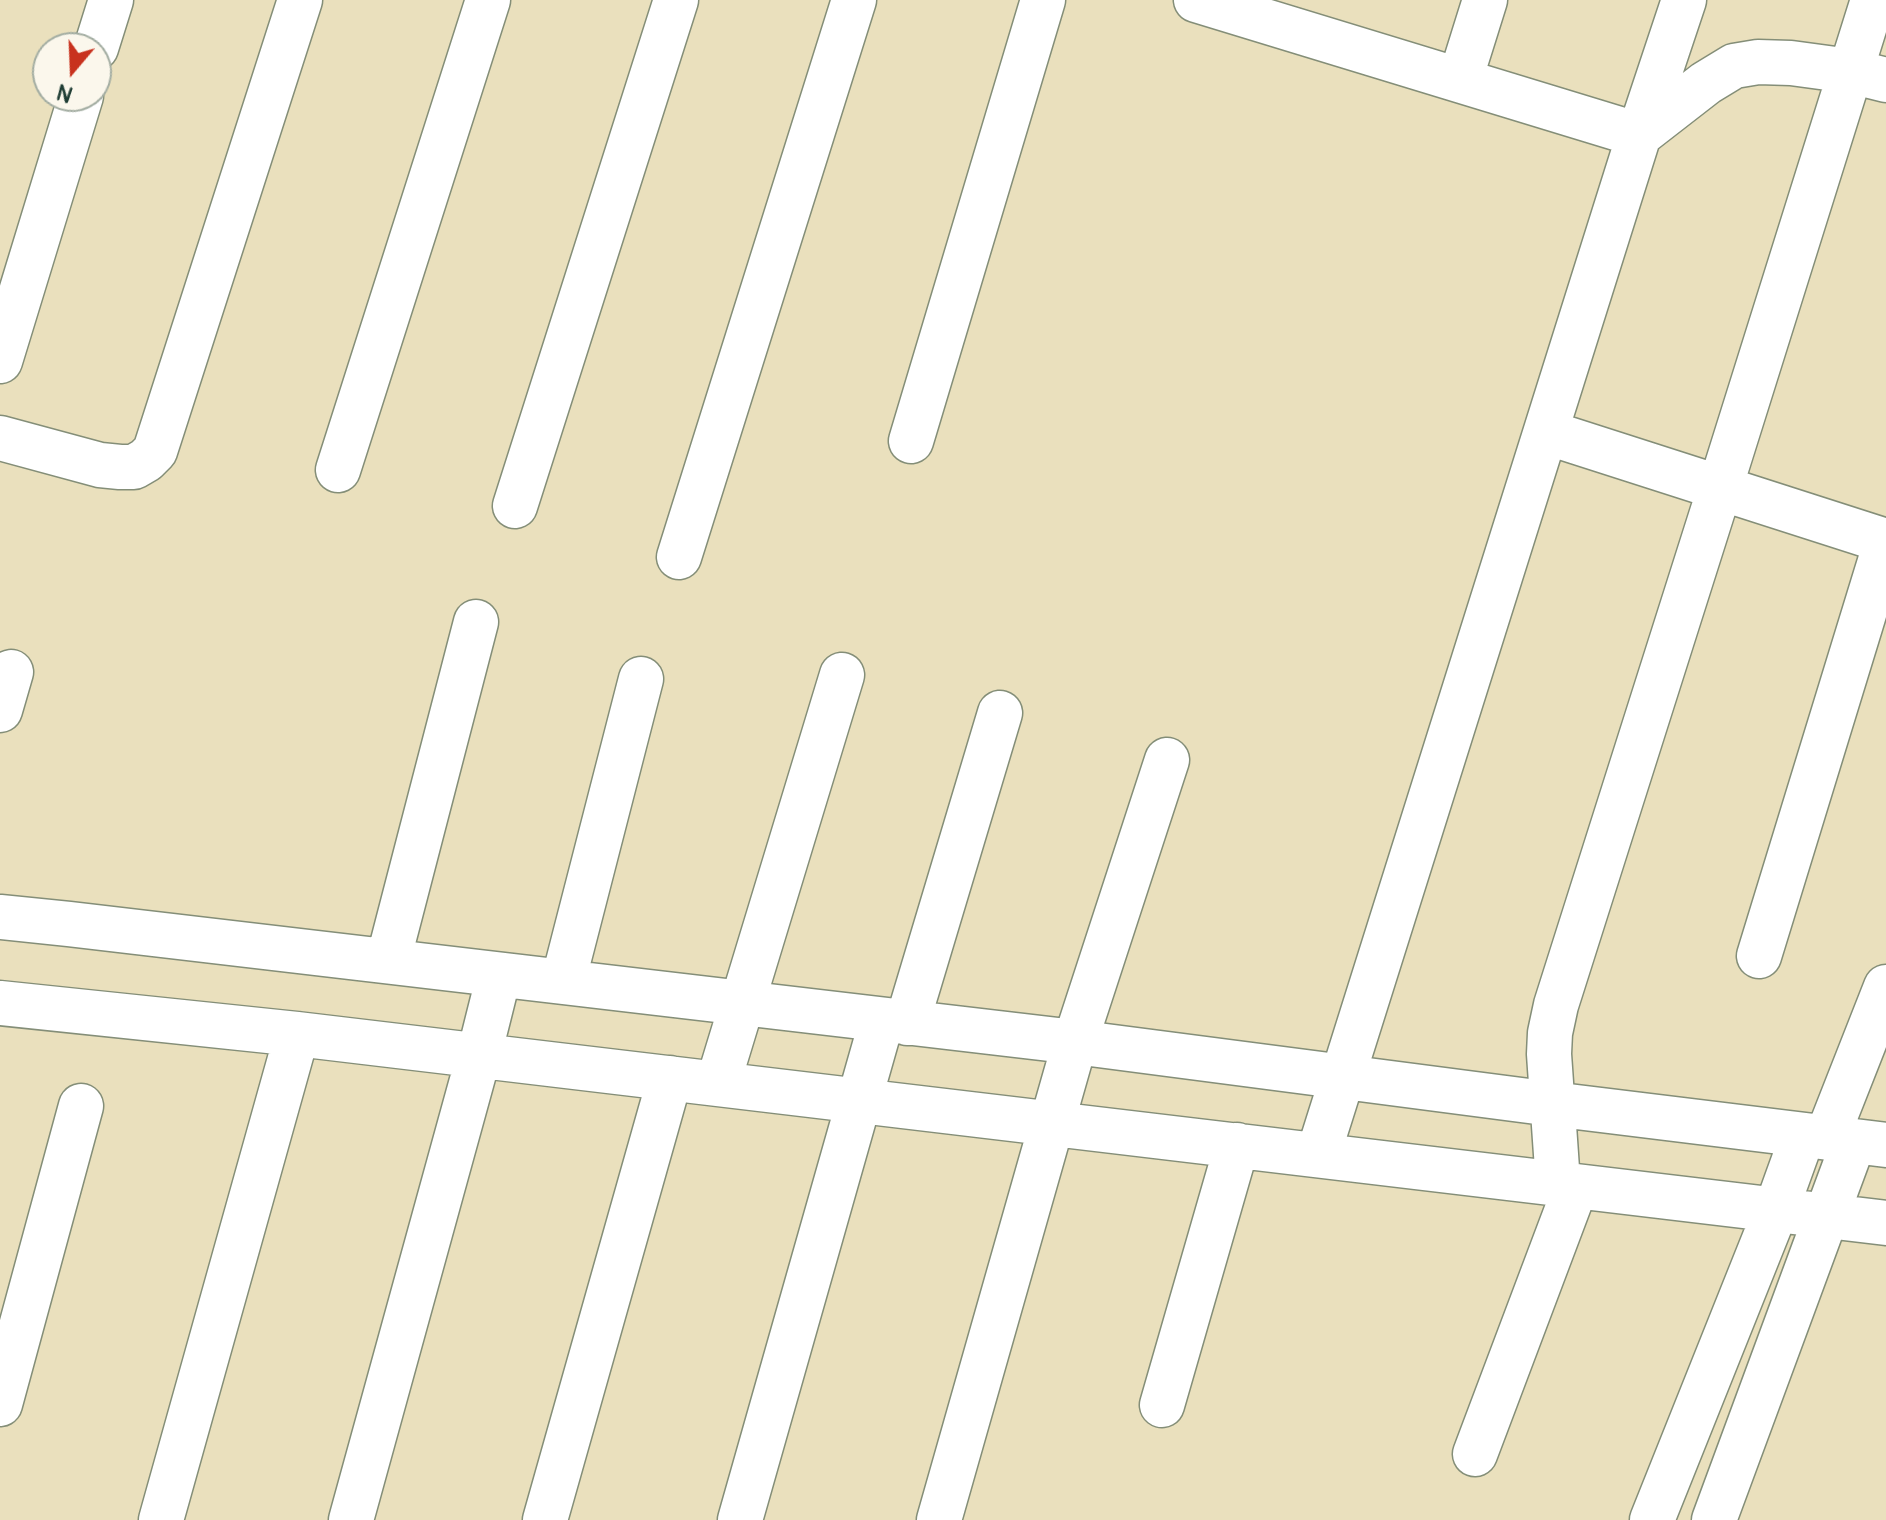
<!DOCTYPE html>
<style>
body{margin:0}
#map{position:relative;width:1886px;height:1520px;overflow:hidden;background:#eae0bd;font-family:Pangolin,sans-serif}
canvas{display:block}
.north{position:absolute;left:32px;top:32px;width:80px;height:80px;box-sizing:border-box;background:#fbf7ec;border:2px solid #a3ada2;border-radius:50%;rotate:199deg;font-size:22px;font-weight:700;line-height:32px;text-align:center;color:#1f3d34}
.north::after{content:'';display:block;margin:auto;width:28px;height:36px;background:#c8321e;clip-path:polygon(50% 0,100% 100%,50% 72%,0 100%)}
</style>
<div id="map">
<canvas width="1886" height="1520"></canvas>
<div class="north">N</div>
</div>
<script>
const ctx = document.querySelector('canvas').getContext('2d');
ctx.lineJoin = 'round';
function shape(rows) {
  const path = new Path2D();
  for (const r of rows) {
    path.moveTo(r[0], r[1]);
    for (let i = 2; i < r.length; i += 2) path.lineTo(r[i], r[i + 1]);
  }
  return path;
}
function stroke(path, color, width, dash) {
  ctx.strokeStyle = color;
  ctx.lineWidth = width;
  ctx.lineCap = dash ? 'butt' : 'round';
  ctx.setLineDash(dash || []);
  ctx.stroke(path);
}
const minor = shape([
 [1196,0,1639,135,1706,83,1734,66,1758,62,1791,63,1850,71,1886,80],
 [96,48,111,0],
 [1460,80,1485,0],
 [0,361,81,96],
 [1546,432,1886,541],
 [0,438,100,465,120,467,134,467,146,460,155,451,300,0],
 [911,441,1043,0],
 [338,470,488,0],
 [515,506,676,0],
 [679,557,854,0],
 [0,710,11,672],
 [0,917,69,924,1075,1042,1552,1104,1886,1145],
 [1759,956,1886,542],
 [388,961,476,622],
 [563,982,641,679],
 [0,1003,297,1034,1886,1223],
 [907,1023,1000,713],
 [718,1083,842,675],
 [1827,1137,1886,987],
 [1318,1155,1639,135,1684,0],
 [1558,1183,1549,1054,1550,1033,1556,1005,1720,488,1873,0],
 [0,1404,81,1106],
 [1162,1405,1237,1145],
 [1475,1454,1576,1186],
 [161,1520,297,1034],
 [351,1520,479,1055,499,975],
 [545,1520,670,1078],
 [740,1520,882,1020],
 [939,1520,1075,1042,1167,760],
 [1652,1520,1776,1210,1803,1135],
 [1714,1520,1854,1141]
]);
stroke(minor, '#848e78', 47);
stroke(minor, '#fff', 44);
</script>
